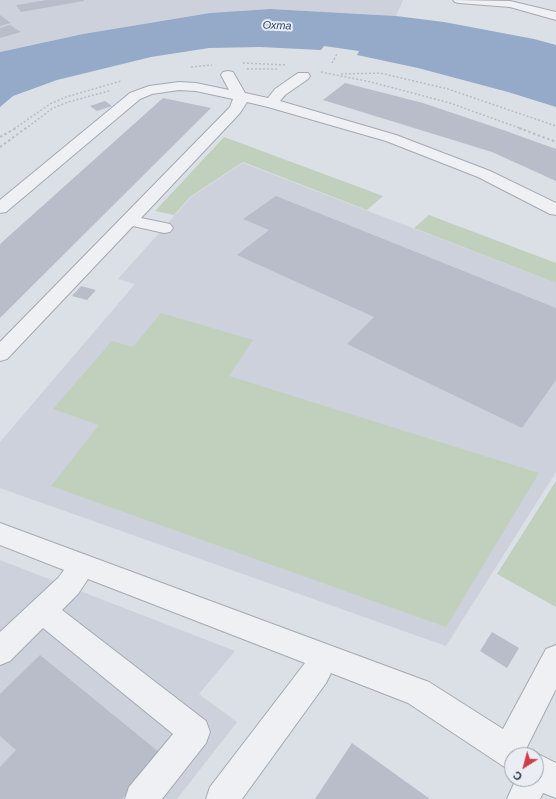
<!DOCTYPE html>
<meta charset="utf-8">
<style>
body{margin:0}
#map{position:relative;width:556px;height:799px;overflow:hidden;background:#dbdfe6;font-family:Arial,sans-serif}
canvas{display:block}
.north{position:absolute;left:504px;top:747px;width:40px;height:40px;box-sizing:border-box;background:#eaeef4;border:1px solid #9ba0aa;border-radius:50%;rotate:216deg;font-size:11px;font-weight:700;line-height:16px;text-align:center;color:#252c3c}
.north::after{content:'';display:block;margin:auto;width:14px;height:18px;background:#d03b45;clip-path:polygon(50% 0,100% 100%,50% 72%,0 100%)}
</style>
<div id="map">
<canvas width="556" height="799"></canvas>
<div class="north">С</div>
</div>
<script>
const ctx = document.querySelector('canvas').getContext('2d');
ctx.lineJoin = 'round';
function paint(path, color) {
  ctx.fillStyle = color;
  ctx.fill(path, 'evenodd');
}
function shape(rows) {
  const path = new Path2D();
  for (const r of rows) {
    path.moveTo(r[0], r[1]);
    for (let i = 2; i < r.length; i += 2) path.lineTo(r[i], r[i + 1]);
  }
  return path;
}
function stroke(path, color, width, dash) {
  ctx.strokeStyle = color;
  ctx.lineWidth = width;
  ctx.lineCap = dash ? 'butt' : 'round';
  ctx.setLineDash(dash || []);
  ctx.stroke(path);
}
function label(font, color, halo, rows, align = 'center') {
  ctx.font = font + ' Arial,sans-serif';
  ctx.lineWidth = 4;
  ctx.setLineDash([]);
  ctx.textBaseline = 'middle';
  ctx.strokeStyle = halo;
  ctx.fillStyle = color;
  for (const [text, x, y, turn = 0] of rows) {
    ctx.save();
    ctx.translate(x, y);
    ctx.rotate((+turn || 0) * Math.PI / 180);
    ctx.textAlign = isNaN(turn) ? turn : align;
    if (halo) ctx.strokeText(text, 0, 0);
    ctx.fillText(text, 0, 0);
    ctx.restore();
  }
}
paint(shape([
 [0,0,403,0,396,16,270,9,210,13,83,34,0,52],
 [243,163,556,283,556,472,446,646,0,488,0,442,135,284,118,279,191,197],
 [0,560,235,651,199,694,237,722,177,799,0,799]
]), '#cdd1db');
paint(shape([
 [224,137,383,196,367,210,243,162,190,197,174,215,155,211],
 [429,215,556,263,556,283,414,228],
 [161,313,253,340,229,376,539,473,446,627,51,486,99,425,53,409,112,341,133,347],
 [556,481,556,607,497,574]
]), '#c0d0bc');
paint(shape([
 [270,9,396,16,444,22,534,39,556,45,556,107,508,92,418,68,357,55,359,51,324,46,321,50,260,47,209,48,151,57,57,80,13,96,0,107,0,52,83,34,210,13]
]), '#95a9c8');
paint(shape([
 [47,0,84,0,84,1,21,12,16,5],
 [0,15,11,23,0,26],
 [10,25,21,32,0,38,0,28],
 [345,83,423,103,506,131,556,149,556,181,492,152,323,100],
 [163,98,211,108,0,318,0,244],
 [105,101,112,106,97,111,90,106],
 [276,196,556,308,556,380,522,428,347,344,374,317,237,255,269,230,243,219],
 [81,286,96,290,87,300,72,296],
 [492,632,519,648,507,668,480,651],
 [40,655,160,753,122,799,0,799,0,767,16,750,0,736,0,694],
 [352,743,430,799,315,799]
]), '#b9bdc9');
const minor = shape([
 [453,0,510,1,556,12,556,20,510,7,459,3,455,2,453,0],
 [228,71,233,72,245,93,268,98,275,89,298,73,308,73,310,76,308,79,285,95,280,101,396,135,490,171,556,203,556,215,550,214,478,177,386,141,268,107,247,102,240,113,141,218,170,224,173,228,170,232,164,233,133,226,7,359,0,361,0,342,230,107,233,99,196,91,179,90,152,94,140,99,6,212,0,213,0,200,130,93,149,86,179,82,196,83,229,90,221,75,223,72,228,71],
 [0,523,429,682,503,729,546,649,556,645,556,689,527,747,530,755,512,755,512,770,503,766,408,703,331,673,326,683,242,799,206,799,210,787,305,663,88,579,78,594,62,610,206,721,210,732,206,743,162,799,125,799,129,787,173,734,43,628,10,661,0,665,0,632,58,578,64,570,0,545,0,523],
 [536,753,556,763,556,798,543,793,540,799,507,799,516,779,536,779,536,755,531,755,536,753]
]);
stroke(minor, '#a4a9b3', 2);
stroke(shape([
 [243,63,286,65],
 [332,63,337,54],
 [191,67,212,65],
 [247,69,278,69],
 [321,72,371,82,450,103,522,129],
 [341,74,380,73,448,89,556,126],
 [14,129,50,104,66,97,121,81],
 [25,129,53,108,68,102,109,91]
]), '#babdc4', 1.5, [2, 2]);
stroke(shape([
 [519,128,556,142],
 [0,137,16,128],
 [0,147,26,128]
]), '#babdc4', 2, [2.5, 2.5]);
paint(minor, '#eef0f4');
label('italic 11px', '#2f4771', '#eaeef4', [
 ["Охта",277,26,2]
]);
</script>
